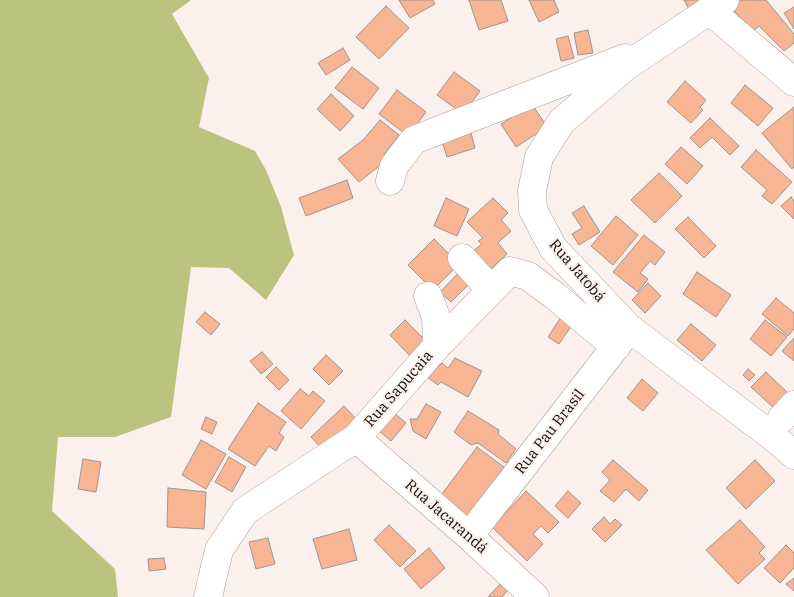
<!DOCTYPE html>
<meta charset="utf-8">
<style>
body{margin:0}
canvas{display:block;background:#fbf0eb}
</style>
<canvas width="794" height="597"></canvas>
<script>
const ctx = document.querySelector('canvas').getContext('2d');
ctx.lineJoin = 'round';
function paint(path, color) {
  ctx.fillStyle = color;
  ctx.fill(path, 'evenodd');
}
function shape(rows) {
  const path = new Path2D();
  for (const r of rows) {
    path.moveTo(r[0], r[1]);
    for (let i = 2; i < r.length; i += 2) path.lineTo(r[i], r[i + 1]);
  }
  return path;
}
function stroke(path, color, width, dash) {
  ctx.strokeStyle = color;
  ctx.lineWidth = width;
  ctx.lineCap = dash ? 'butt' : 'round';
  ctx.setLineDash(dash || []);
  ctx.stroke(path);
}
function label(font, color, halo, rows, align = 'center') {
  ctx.font = font + ' "IBM Plex Serif",serif';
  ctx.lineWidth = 4.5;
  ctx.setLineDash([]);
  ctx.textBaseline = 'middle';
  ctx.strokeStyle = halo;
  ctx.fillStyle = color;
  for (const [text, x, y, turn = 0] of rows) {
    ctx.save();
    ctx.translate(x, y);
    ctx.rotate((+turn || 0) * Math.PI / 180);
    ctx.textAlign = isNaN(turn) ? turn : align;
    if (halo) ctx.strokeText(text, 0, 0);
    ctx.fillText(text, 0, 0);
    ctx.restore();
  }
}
paint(shape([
 [0,0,191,0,172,14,209,78,199,127,255,151,266,170,281,207,294,255,266,300,229,268,191,267,171,417,115,437,58,437,52,511,115,569,118,597,0,597]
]), '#bbc47f');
const building = shape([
 [399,0,433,0,435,4,410,18,399,0],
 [469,0,501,0,508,21,479,30,469,0],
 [529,0,554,0,559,12,539,22,529,0],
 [684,0,705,0,689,9,684,0],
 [737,0,766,0,794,34,794,43,784,51,759,26,753,31,731,8,737,0],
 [386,6,409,28,379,59,356,37,386,6],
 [794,7,794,29,784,13,794,7],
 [588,30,593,53,578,55,574,33,588,30],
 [568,36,574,58,561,61,556,39,568,36],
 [343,48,350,60,326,75,318,63,343,48],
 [352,67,379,88,363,109,335,88,352,67],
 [454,72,480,91,463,114,437,95,454,72],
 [685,81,706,100,700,107,703,110,691,123,667,102,685,81],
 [745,85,773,108,758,126,731,103,745,85],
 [397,90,426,112,408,136,379,114,397,90],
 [331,94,354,116,340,131,317,109,331,94],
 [532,104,547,127,516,147,501,124,532,104],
 [794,107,794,167,792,169,762,133,794,107],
 [710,118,739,146,730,155,712,137,700,148,690,138,710,118],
 [380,120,399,135,384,154,388,159,359,182,338,159,363,140,380,120],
 [471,133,475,148,447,157,442,141,471,133],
 [681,147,703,166,687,184,665,164,681,147],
 [756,150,792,182,772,204,762,196,767,190,741,167,756,150],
 [659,173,682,196,655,223,631,200,659,173],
 [347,180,353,198,306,216,299,198,347,180],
 [791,197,794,201,794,219,781,206,791,197],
 [446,198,469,209,457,236,434,226,446,198],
 [493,198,508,213,501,220,511,231,498,243,507,254,485,274,468,255,482,244,478,241,483,238,467,222,493,198],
 [584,206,600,232,579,245,572,234,582,228,572,213,584,206],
 [616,216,638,235,613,265,591,246,616,216],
 [688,217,716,246,704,258,675,229,688,217],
 [644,235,665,252,655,265,650,261,640,273,648,279,638,292,613,272,644,235],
 [434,239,459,264,433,290,408,265,434,239],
 [463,268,474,279,451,302,440,292,463,268],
 [697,272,731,295,716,317,683,294,697,272],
 [648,283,661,296,645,313,632,300,648,283],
 [776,298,794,313,794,329,788,336,762,314,776,298],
 [205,312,220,324,211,335,196,322,205,312],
 [561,317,572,325,559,344,548,337,561,317],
 [405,320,427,342,412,358,390,335,405,320],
 [765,320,787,337,771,356,750,339,765,320],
 [691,324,716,345,702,361,677,340,691,324],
 [794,338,794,361,782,351,794,338],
 [262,352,273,364,261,374,250,361,262,352],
 [326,355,343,371,329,385,313,369,326,355],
 [455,358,482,371,468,397,441,382,438,385,427,377,442,363,448,368,455,358],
 [276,367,289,380,279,390,266,377,276,367],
 [748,369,755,375,749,381,743,375,748,369],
 [766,372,790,395,776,410,751,387,766,372],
 [642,379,658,393,643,411,627,398,642,379],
 [300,389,309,396,313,391,325,401,301,429,281,411,300,389],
 [258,403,286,422,279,433,284,437,276,451,269,446,255,466,228,449,258,403],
 [426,404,441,412,426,439,413,431,410,419,417,419,426,404],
 [344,406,357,420,324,451,311,437,344,406],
 [392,411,406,423,391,441,377,429,392,411],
 [468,411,499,430,498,434,516,449,506,463,478,443,471,445,454,432,468,411],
 [206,417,217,422,212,434,201,429,206,417],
 [201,440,226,454,206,489,182,475,201,440],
 [477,447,504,467,467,518,439,498,477,447],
 [229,457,246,467,232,492,215,482,229,457],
 [83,459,101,462,96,492,78,489,83,459],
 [613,460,648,490,639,501,626,489,614,502,600,491,610,480,602,472,613,460],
 [755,460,775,481,746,509,726,488,755,460],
 [168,488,206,492,204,529,167,527,168,488],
 [526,491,559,522,548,533,541,526,533,534,543,544,527,561,492,527,526,491],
 [568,491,581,503,568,518,555,506,568,491],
 [604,517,610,524,615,519,622,525,605,542,592,529,604,517],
 [740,520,765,547,759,553,765,559,738,584,706,550,740,520],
 [389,525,416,551,400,567,374,540,389,525],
 [349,529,357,560,322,569,313,539,349,529],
 [268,538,275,564,256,569,249,542,268,538],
 [786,545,794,553,794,568,780,583,764,568,786,545],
 [429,548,445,568,421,589,404,569,429,548],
 [164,558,166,569,149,571,148,559,164,558],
 [794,578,794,591,786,584,794,578],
 [501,583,508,590,502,597,488,597,501,583]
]);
paint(building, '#f7b593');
stroke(building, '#9e9590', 1);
const street = shape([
 [725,0,625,67,562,121,539,157,532,191,533,210,553,248,629,328,777,440,794,455],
 [709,10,794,82],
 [390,181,394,166,414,140,625,58],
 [462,258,491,290],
 [428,296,436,317,437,346],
 [782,418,794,405],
 [356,438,469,536,535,597],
 [469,536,627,332],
 [208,597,219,550,245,511,356,438,437,346,510,271,528,276,555,296,616,347]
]);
stroke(street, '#aaa09b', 29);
stroke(street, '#fff', 28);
label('15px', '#120f0d', '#fbf0eb', [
 ["Rua Jatobá",577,271,49],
 ["Rua Sapucaia",399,389,-49],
 ["Rua Pau Brasil",550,432,-52],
 ["Rua Jacarandá",446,517,41]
]);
</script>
